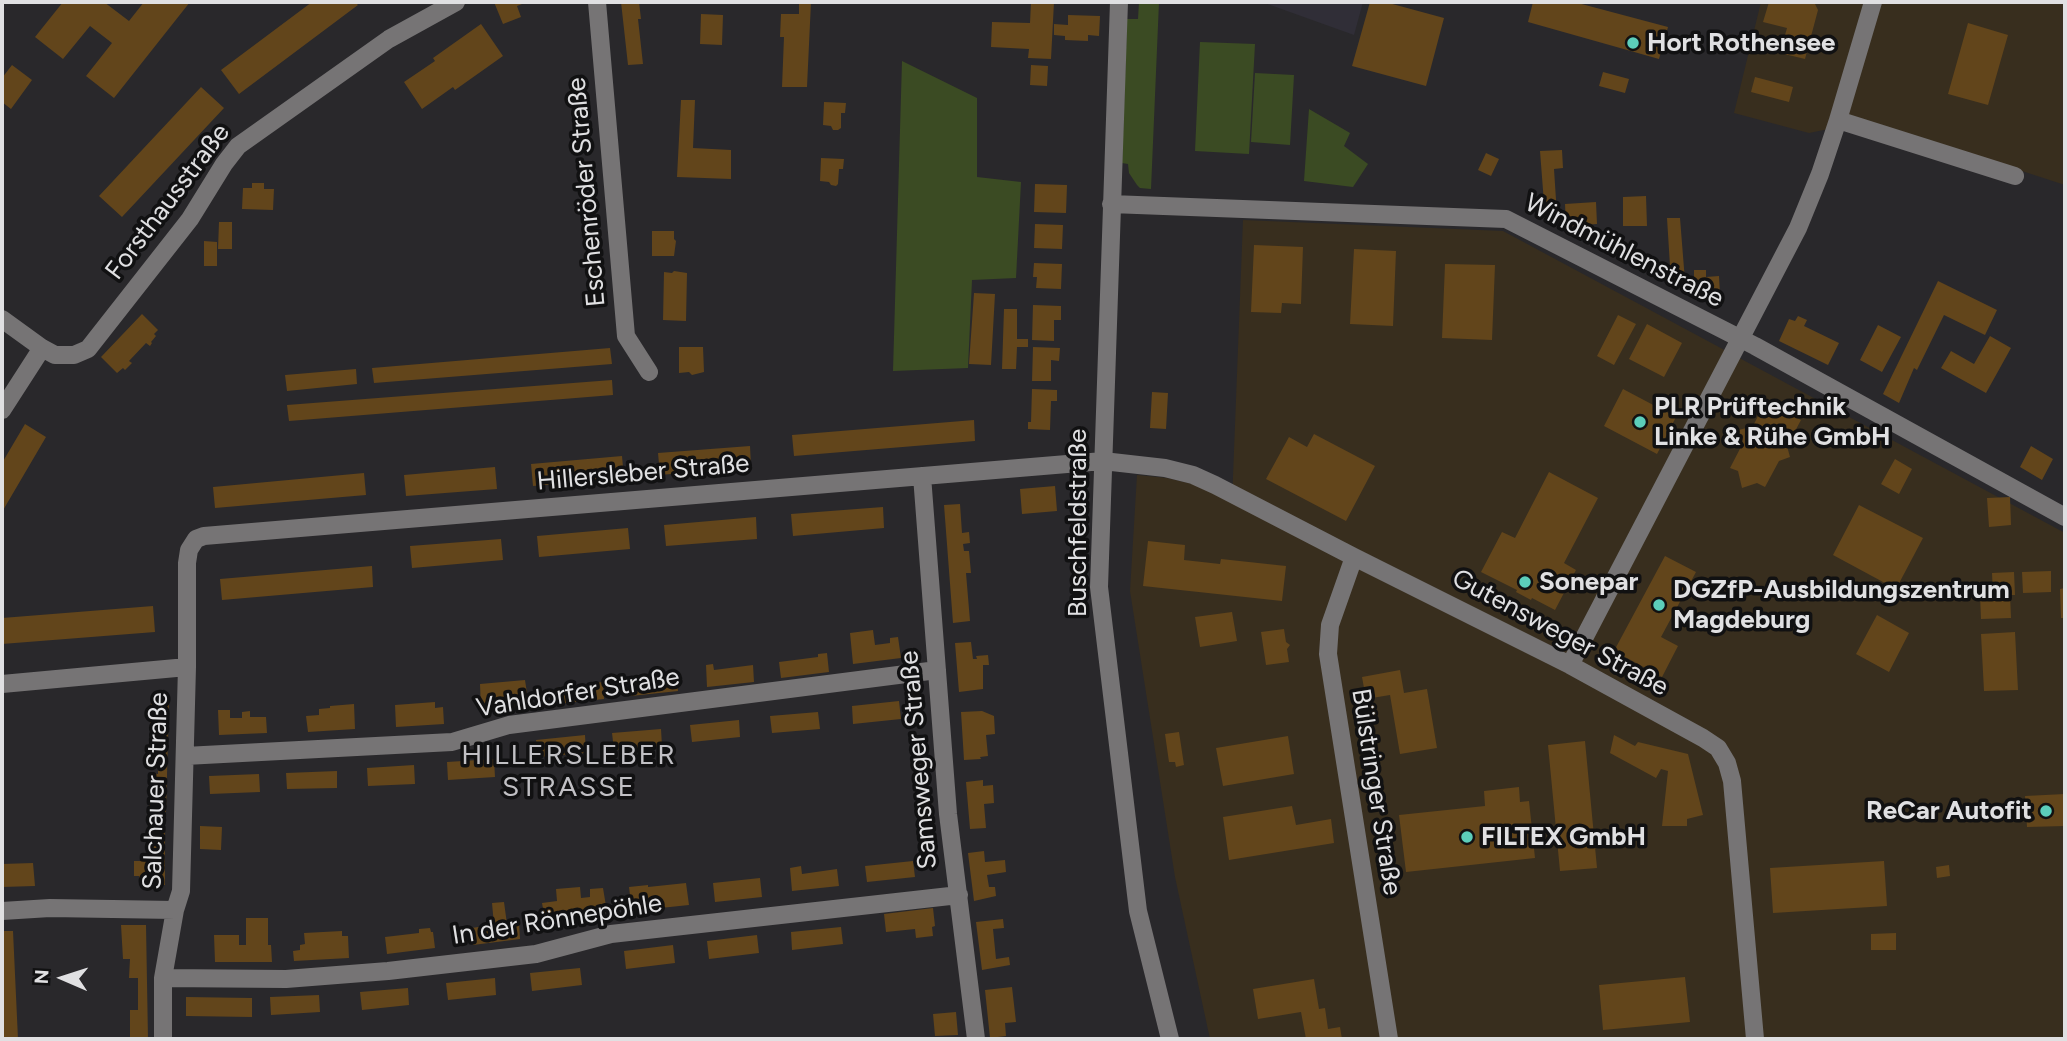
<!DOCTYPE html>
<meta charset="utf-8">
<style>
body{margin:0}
#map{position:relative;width:2067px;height:1041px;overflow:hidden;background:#29282b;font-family:Figtree,sans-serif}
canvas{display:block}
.frame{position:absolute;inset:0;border:4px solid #e0e0e2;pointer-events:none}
.north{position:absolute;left:28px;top:943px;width:70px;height:70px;-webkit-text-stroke:5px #111112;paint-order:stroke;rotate:273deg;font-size:19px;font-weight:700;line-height:28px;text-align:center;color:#e0e0e2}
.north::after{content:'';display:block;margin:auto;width:24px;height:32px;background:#e0e0e2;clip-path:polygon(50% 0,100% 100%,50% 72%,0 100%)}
</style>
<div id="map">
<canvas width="2067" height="1041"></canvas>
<div class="frame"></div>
<div class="north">N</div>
</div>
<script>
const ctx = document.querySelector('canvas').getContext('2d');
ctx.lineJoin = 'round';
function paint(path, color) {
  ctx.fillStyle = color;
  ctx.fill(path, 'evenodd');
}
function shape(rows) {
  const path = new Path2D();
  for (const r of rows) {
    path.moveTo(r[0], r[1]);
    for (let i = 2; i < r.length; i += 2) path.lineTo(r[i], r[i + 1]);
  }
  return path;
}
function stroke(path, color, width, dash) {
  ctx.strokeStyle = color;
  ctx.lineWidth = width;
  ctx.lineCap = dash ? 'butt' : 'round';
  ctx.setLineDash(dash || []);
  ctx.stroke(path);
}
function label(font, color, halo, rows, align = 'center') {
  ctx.font = font + ' Figtree,sans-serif';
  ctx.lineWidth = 7;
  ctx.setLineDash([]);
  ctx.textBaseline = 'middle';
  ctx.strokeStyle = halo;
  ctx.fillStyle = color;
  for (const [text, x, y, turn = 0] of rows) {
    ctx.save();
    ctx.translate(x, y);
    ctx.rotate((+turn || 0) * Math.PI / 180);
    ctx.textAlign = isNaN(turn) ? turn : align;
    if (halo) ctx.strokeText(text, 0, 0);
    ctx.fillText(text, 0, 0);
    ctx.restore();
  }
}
paint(shape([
 [1761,2,2065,2,2065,185,1868,121,1809,133,1734,113],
 [1243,220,1503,231,2065,533,2065,1039,1210,1039,1175,877,1130,591,1137,475,1167,478,1193,484,1232,502]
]), '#382e1e');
paint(shape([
 [1262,2,1363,2,1354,35]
]), '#302e37');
paint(shape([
 [1139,2,1159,2,1151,189,1140,188,1137,185,1129,173,1128,164,1122,163,1127,19,1138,19],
 [1200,42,1255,44,1249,154,1195,151],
 [902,61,977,98,977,177,1021,182,1016,278,972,280,968,368,893,371],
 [1255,73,1294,75,1290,145,1251,142],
 [1309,109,1350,133,1344,146,1368,164,1353,187,1304,181]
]), '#3b4b23');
paint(shape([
 [63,2,104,2,129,21,144,2,190,2,114,98,86,76,112,43,90,26,63,59,35,37],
 [312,2,355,2,358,5,239,94,221,70],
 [494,2,527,2,517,6,521,17,503,24],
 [621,2,639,2,641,19,638,19,643,64,628,65],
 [799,2,811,2,807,87,782,87,784,37,780,37,781,14,799,14],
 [1031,2,1054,2,1051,59,1028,58,1029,49,991,47,992,22,1030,23],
 [1370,2,1385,2,1444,18,1426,86,1352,66],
 [1533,2,1574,2,1668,27,1659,59,1528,22],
 [1769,2,1814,2,1818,10,1805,59,1780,53,1787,28,1763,22],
 [701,14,723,15,722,45,700,44],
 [1068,15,1100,16,1099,36,1088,35,1088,41,1065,40,1065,36,1054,35,1054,24,1068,25],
 [1968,23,2008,35,1988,105,1948,94],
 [481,24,503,56,455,90,453,87,422,109,404,82,435,61,433,58],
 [12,65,32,80,11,109,2,102,2,78],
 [1031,65,1048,66,1047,86,1030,85],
 [1603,72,1629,79,1625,93,1599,86],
 [1755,77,1793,87,1789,102,1751,92],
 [201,87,224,108,122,217,99,196],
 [681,100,695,100,693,148,731,150,731,179,677,177],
 [824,102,846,103,845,113,841,113,841,128,838,130,833,130,831,126,823,125],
 [1562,150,1563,168,1554,169,1557,215,1545,216,1540,151],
 [1486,153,1499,159,1491,176,1478,170],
 [821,158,844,159,843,169,839,169,838,184,836,186,831,185,829,182,820,181],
 [252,183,264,183,264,189,274,189,273,210,242,209,243,188,252,188],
 [1035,184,1067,185,1066,213,1034,212],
 [1646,196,1647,226,1623,226,1623,197],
 [1596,202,1597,224,1583,225,1583,229,1580,229,1580,225,1566,226,1565,204],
 [1667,218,1680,218,1685,281,1671,282],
 [219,222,232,222,232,249,218,249],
 [1035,224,1063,225,1062,249,1034,248],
 [652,231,674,231,674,239,676,241,674,256,652,256],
 [204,241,217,242,217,266,204,266],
 [1254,245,1303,247,1301,304,1282,303,1281,313,1251,312],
 [1354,249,1396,251,1393,326,1350,324],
 [1034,263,1062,264,1061,289,1036,288,1037,277,1033,277],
 [1445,264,1495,265,1492,340,1442,338],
 [1694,270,1706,270,1706,277,1719,276,1720,294,1694,295],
 [674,271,687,273,686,321,663,320,664,272,672,273],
 [1938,281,1997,310,1985,335,1944,315,1917,370,1914,368,1899,403,1883,394],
 [974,293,995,294,991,365,969,364],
 [1033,305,1061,306,1061,320,1054,320,1054,341,1032,340],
 [1004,309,1017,309,1017,339,1028,339,1028,347,1017,347,1016,369,1002,369],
 [142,314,158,330,154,334,156,336,151,342,152,343,150,346,146,343,129,361,132,363,125,370,123,368,117,373,101,357],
 [1618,315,1636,324,1614,365,1597,356],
 [1798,316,1807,320,1804,326,1839,343,1828,365,1779,341,1789,319,1795,321],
 [1647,324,1682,343,1664,377,1629,359],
 [1878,325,1901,337,1882,372,1860,360],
 [1990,336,2011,348,1986,393,1941,368,1951,351,1974,364],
 [679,347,703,347,704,372,692,375,689,372,679,373],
 [1033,347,1060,348,1059,361,1051,360,1051,381,1032,381],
 [610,348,612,364,374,383,372,368],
 [356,369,357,384,287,391,285,375],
 [612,380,613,395,289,421,287,405],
 [1032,389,1057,390,1057,401,1051,401,1050,430,1028,429,1028,422,1031,422],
 [1623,389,1676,417,1657,454,1604,426],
 [1152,392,1168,393,1166,429,1150,428],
 [1765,402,1801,420,1787,446,1790,457,1779,461,1765,487,1757,483,1742,488,1738,471,1730,468,1743,443,1739,430,1753,426],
 [974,420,975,441,794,456,792,435],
 [25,424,46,437,2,512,2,463],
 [1314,434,1375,466,1346,521,1266,479,1289,437,1307,447],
 [750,446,751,467,660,475,658,453],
 [2031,446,2053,459,2042,480,2020,467],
 [622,456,624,478,533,486,531,464],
 [1895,459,1912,469,1899,494,1881,484],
 [495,467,497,489,406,496,404,475],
 [1549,472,1598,498,1564,563,1576,570,1555,610,1532,598,1531,600,1516,592,1517,590,1481,572,1502,532,1515,538],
 [364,473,366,495,215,508,213,487],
 [1055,486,1057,511,1022,514,1020,489],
 [2010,497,2011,525,1989,527,1987,498],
 [960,504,962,533,969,532,970,543,963,544,964,551,969,551,971,573,966,573,970,621,953,623,944,505],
 [1859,505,1923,538,1896,589,1833,555],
 [883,507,884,528,793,536,791,514],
 [756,517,757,539,666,546,664,525],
 [628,528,630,549,539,557,537,536],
 [501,539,503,560,412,568,410,546],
 [1148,541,1185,545,1184,560,1220,564,1221,559,1286,566,1282,601,1143,586],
 [1665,556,1696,572,1661,637,1678,646,1662,677,1614,651],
 [372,566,373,587,222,600,220,579],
 [2051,571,2051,592,2023,593,2022,572],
 [2014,572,2015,595,2010,595,2011,618,1981,619,1980,595,1993,595,1992,573],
 [2065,588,2065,618,2061,618,2060,589],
 [153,606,155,632,2,644,2,618],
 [1232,612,1237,641,1200,647,1195,617],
 [1877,615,1909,633,1889,672,1856,654],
 [1284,629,1286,642,1290,645,1287,649,1289,662,1266,665,1261,632],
 [873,630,875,645,890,643,890,638,898,637,901,658,853,664,850,633],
 [2015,632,2018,690,1984,691,1981,634],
 [971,642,973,659,977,659,976,656,988,655,989,665,983,665,983,689,959,692,955,643],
 [827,653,829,672,781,678,779,662,818,657,818,654],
 [713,664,714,670,753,665,754,682,707,687,706,665],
 [1400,670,1404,693,1427,689,1437,748,1400,754,1390,695,1366,699,1362,677],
 [676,674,678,691,631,696,629,679],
 [525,680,529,706,481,711,480,684],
 [603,682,604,699,557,704,556,688],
 [151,701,169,701,166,812,149,811,150,773,158,774,158,767,150,766,150,758,158,758,159,743,150,743],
 [899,701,901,719,853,724,852,706],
 [435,702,435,708,443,707,444,724,396,727,395,705],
 [354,704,355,729,308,732,306,716,319,715,319,709,330,708,330,706],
 [218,710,230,710,230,718,242,718,242,712,250,711,250,717,266,717,267,733,219,735],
 [982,711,994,716,995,734,986,735,988,756,980,757,981,759,964,760,961,712],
 [818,712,820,729,772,733,770,716],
 [739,720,740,737,692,742,690,725],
 [661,729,662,746,614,750,612,733],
 [1179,732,1184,765,1176,767,1175,762,1169,762,1165,734],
 [585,735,586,753,538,757,536,740],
 [1614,735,1635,746,1638,742,1688,754,1703,815,1687,819,1687,826,1662,826,1668,771,1661,769,1656,778,1610,753],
 [1288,736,1294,774,1223,786,1216,748],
 [1585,741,1597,868,1560,871,1548,745],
 [494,759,495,777,448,780,447,762],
 [414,765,415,784,368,786,367,768],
 [337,771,337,788,287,789,286,773],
 [259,774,260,792,210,794,209,776],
 [983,780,983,786,993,785,994,803,984,804,986,828,970,829,966,782],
 [1519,787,1520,802,1529,801,1535,858,1406,872,1399,815,1485,806,1484,791],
 [2065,794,2065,826,2027,827,2025,796],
 [1292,806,1296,825,1331,819,1334,843,1229,860,1223,817],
 [200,826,222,827,221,850,200,849],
 [148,827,165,827,165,885,139,884,139,876,134,876,134,861,148,861],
 [984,851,985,862,1005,860,1006,872,987,875,989,887,995,887,996,896,974,901,968,853],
 [913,861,915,877,867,882,865,866],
 [1884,861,1887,906,1773,913,1770,868],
 [33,863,35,886,2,887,2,864],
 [1949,865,1950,876,1937,878,1936,867],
 [801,866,802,874,837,869,839,886,792,891,790,868],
 [760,878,762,897,715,902,713,883],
 [686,883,689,905,632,911,629,887,648,885,648,887],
 [580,887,581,898,590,897,590,889,603,888,607,912,545,920,542,903,557,901,556,889],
 [504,902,507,924,519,922,520,939,473,945,471,928,494,925,492,903],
 [933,908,935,926,932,927,933,936,916,938,915,929,886,932,884,914],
 [246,918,268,918,268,945,271,945,272,962,215,962,214,935,239,935,239,945,246,945],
 [1003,919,1004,928,993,929,996,959,1009,957,1010,965,982,970,976,922],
 [121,925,146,925,148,1039,130,1039,130,1010,138,1010,138,978,129,978,130,959,123,959],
 [841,927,843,944,792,950,791,932],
 [430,928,431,932,433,932,435,948,387,954,385,937,419,933,419,929],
 [2,931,13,931,18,1039,2,1039],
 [342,931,342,936,348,936,349,958,294,961,293,951,300,950,300,945,305,944,304,933],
 [1896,933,1896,950,1871,950,1871,934],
 [757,935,759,953,709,959,707,941],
 [673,945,675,963,626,969,624,951],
 [580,968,582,985,532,991,530,973],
 [1685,977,1690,1022,1603,1030,1599,985],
 [495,978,496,995,448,1000,446,983],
 [1314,979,1319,1009,1325,1008,1328,1029,1340,1027,1342,1039,1306,1039,1301,1012,1258,1019,1253,989],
 [1012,987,1016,1022,1005,1023,1006,1036,990,1038,985,990],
 [408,988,409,1005,362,1010,360,992],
 [319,995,320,1012,271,1015,270,997],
 [186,997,252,998,252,1017,186,1016],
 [956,1012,958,1035,935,1036,933,1014]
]), '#62451b');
stroke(shape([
 [597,2,626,336,649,372],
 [1119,2,1099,587,1138,911,1170,1039],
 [1838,120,2015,176],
 [1111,204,1506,219,1755,346,2065,517],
 [2,319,42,348,55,355,74,355,88,349,190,219,224,164,238,146,389,39,456,2],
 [2,410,42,348],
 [922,476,948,814,976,1039],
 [1354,557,1330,625,1328,654,1389,1039],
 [1570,665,1798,228,1820,174,1838,120,1873,2],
 [2,684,187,667],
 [185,756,452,742,509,725,937,670],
 [2,911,50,908,175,910],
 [163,978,286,979,388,971,536,954,611,934,959,895],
 [163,1039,163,978,175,910,181,891,187,667,187,563,189,550,196,539,204,536,1103,461,1165,468,1193,475,1215,485,1354,557,1570,665,1703,738,1718,748,1727,763,1732,781,1755,1039]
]), '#767475', 18);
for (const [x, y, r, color] of [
 [1633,43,7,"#5cceba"],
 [1640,422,7,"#5cceba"],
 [1525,582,7,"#5cceba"],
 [1659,605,7,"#5cceba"],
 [2046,811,7,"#5cceba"],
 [1467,837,7,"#5cceba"]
]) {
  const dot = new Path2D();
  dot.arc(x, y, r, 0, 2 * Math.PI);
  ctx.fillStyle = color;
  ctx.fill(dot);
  stroke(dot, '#111112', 2.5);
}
label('bold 26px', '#e0e0e2', '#111112', [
 ["Hort Rothensee",1647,43],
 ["PLR Prüftechnik",1654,407],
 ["Linke & Rühe GmbH",1654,437],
 ["Sonepar",1539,582],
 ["DGZfP-Ausbildungszentrum",1673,590],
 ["Magdeburg",1673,620],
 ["ReCar Autofit",2032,811,"right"],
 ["FILTEX GmbH",1481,837]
], 'left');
label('26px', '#e0e0e2', '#111112', [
 ["Eschenröder Straße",587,192,-95],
 ["Forsthausstraße",168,202,-53],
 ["Windmühlenstraße",1624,251,27],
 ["Hillersleber Straße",643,473,-5],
 ["Buschfeldstraße",1078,523,-90],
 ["Gutensweger Straße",1560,633,28],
 ["Vahldorfer Straße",578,693,-9],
 ["Samsweger Straße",919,760,-95],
 ["Salchauer Straße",156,791,-88],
 ["Bülstringer Straße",1376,792,81],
 ["In der Rönnepöhle",557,920,-9]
]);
ctx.letterSpacing = '2px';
label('28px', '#c1c0c4', '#111112', [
 ["HILLERSLEBER",569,756],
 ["STRASSE",569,788]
]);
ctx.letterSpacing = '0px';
</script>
